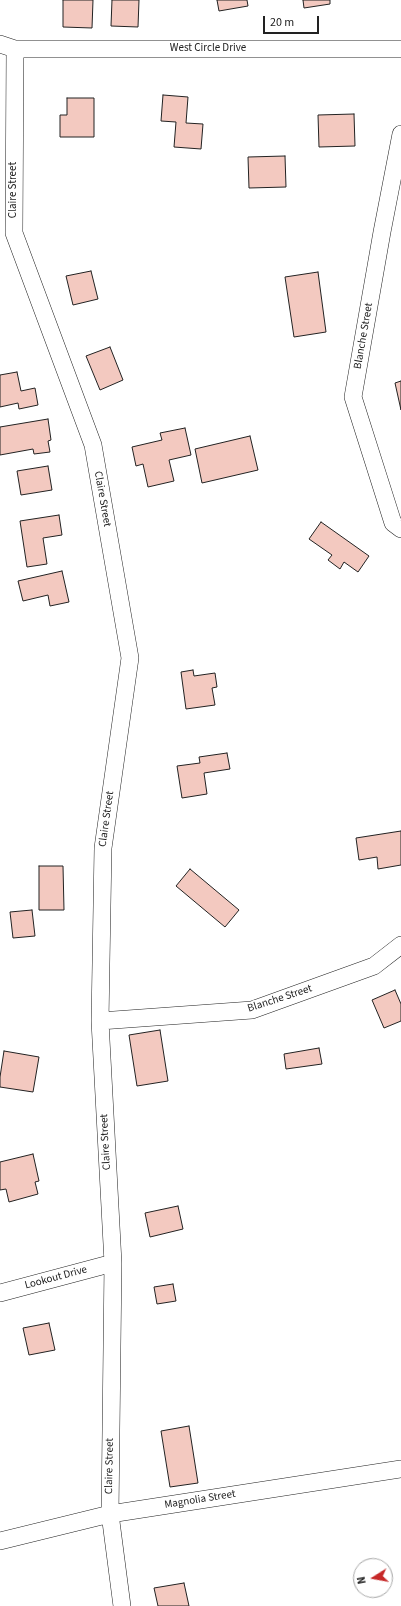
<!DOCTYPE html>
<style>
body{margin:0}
#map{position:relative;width:401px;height:1606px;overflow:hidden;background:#fff;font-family:"Source Sans 3",sans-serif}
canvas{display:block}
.north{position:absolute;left:353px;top:1558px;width:40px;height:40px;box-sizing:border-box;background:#fff;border:1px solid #a7a7a7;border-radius:50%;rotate:259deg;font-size:11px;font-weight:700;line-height:16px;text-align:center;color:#222}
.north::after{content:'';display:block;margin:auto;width:14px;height:18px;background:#c62828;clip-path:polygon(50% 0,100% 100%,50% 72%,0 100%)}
.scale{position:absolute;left:263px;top:16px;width:56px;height:18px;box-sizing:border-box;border:2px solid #222;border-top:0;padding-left:5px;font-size:12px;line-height:14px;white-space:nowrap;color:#222;-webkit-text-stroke:3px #fff;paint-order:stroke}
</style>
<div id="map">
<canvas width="401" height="1606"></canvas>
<div class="north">N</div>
<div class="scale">20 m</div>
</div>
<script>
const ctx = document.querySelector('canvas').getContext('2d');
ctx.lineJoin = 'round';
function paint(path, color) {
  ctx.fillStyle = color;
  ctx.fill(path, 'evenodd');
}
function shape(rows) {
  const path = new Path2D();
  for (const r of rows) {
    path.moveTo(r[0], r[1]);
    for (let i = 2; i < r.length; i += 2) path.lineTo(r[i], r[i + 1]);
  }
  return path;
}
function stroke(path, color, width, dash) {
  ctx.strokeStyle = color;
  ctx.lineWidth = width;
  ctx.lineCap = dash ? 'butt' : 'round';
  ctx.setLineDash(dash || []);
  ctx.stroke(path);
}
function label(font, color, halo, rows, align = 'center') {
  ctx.font = font + ' "Source Sans 3",sans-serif';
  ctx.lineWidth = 3;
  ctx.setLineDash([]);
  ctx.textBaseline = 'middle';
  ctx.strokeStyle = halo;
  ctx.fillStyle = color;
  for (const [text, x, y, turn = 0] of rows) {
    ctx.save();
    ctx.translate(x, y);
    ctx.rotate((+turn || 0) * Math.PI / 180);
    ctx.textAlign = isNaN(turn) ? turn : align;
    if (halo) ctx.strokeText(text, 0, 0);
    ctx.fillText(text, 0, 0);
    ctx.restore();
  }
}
const building = shape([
 [63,0,93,0,92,28,63,27,63,0],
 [112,0,139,0,138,27,111,26,112,0],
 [217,0,247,0,248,6,219,11,217,0],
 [303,0,330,0,330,4,304,8,303,0],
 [163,95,188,97,186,123,203,124,201,149,174,147,176,122,161,121,163,95],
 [67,98,94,98,94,137,60,137,60,115,67,115,67,98],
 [354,114,355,146,319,147,318,115,354,114],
 [285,156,286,187,249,188,248,157,285,156],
 [91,271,98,299,73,305,66,276,91,271],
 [318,272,326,332,294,337,285,277,318,272],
 [110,347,123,380,100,390,86,356,110,347],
 [17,372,21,391,35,388,38,405,19,409,18,403,0,407,0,375,17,372],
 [401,381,401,410,395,383,401,381],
 [48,419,51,440,48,441,50,452,34,454,33,449,0,455,0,427,48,419],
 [185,428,191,455,169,460,174,481,148,487,143,464,136,466,132,447,162,440,160,433,185,428],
 [250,436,258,470,202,483,195,449,250,436],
 [48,466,52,490,21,495,17,471,48,466],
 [59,515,62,535,43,538,47,564,27,567,20,521,59,515],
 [321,522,369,556,358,572,344,562,340,569,328,560,332,555,309,539,321,522],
 [62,571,69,602,50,606,48,595,23,601,18,581,62,571],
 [193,670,194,676,215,673,217,687,212,688,215,705,186,709,181,672,193,670],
 [227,753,230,769,204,773,207,794,182,798,177,766,200,763,199,757,227,753],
 [401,831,401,865,378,869,377,857,359,860,356,838,401,831],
 [39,866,63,866,64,910,39,910,39,866],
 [190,869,239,910,225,927,176,886,190,869],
 [32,910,35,936,13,938,10,912,32,910],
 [395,990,401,1004,401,1021,384,1028,372,1000,395,990],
 [160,1030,168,1081,137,1086,129,1035,160,1030],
 [319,1048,322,1064,286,1069,284,1054,319,1048],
 [4,1051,39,1057,33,1092,0,1087,0,1077,4,1051],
 [33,1154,39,1181,35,1182,38,1194,9,1202,6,1189,0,1190,0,1162,33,1154],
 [178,1206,183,1229,150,1237,145,1213,178,1206],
 [173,1284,176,1301,157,1304,154,1287,173,1284],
 [49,1323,55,1350,29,1355,23,1328,49,1323],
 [189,1426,198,1483,170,1487,161,1431,189,1426],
 [184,1583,189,1606,158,1606,154,1588,184,1583]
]);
paint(building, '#f3c9c0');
stroke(building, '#222', 1);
const minor = shape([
 [0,44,15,49,401,49],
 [15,49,14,233,93,445,130,658,103,848,100,1021,113,1263,110,1514,122,1606],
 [401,134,382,232,353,397,393,523,401,529],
 [100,1021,252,1010,374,966,401,945],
 [0,1293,113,1263],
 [0,1541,110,1514,401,1469]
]);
stroke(minor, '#222', 18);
stroke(minor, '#fff', 17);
label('11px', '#222', '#fff', [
 ["West Circle Drive",208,49],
 ["Claire Street",14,190,-90],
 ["Blanche Street",364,336,-80],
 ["Claire Street",102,499,80],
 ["Claire Street",107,819,-82],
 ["Blanche Street",280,999,-18],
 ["Claire Street",106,1142,-93],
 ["Lookout Drive",56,1278,-15],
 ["Claire Street",110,1466,-89],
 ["Magnolia Street",200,1500,-9]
]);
</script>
